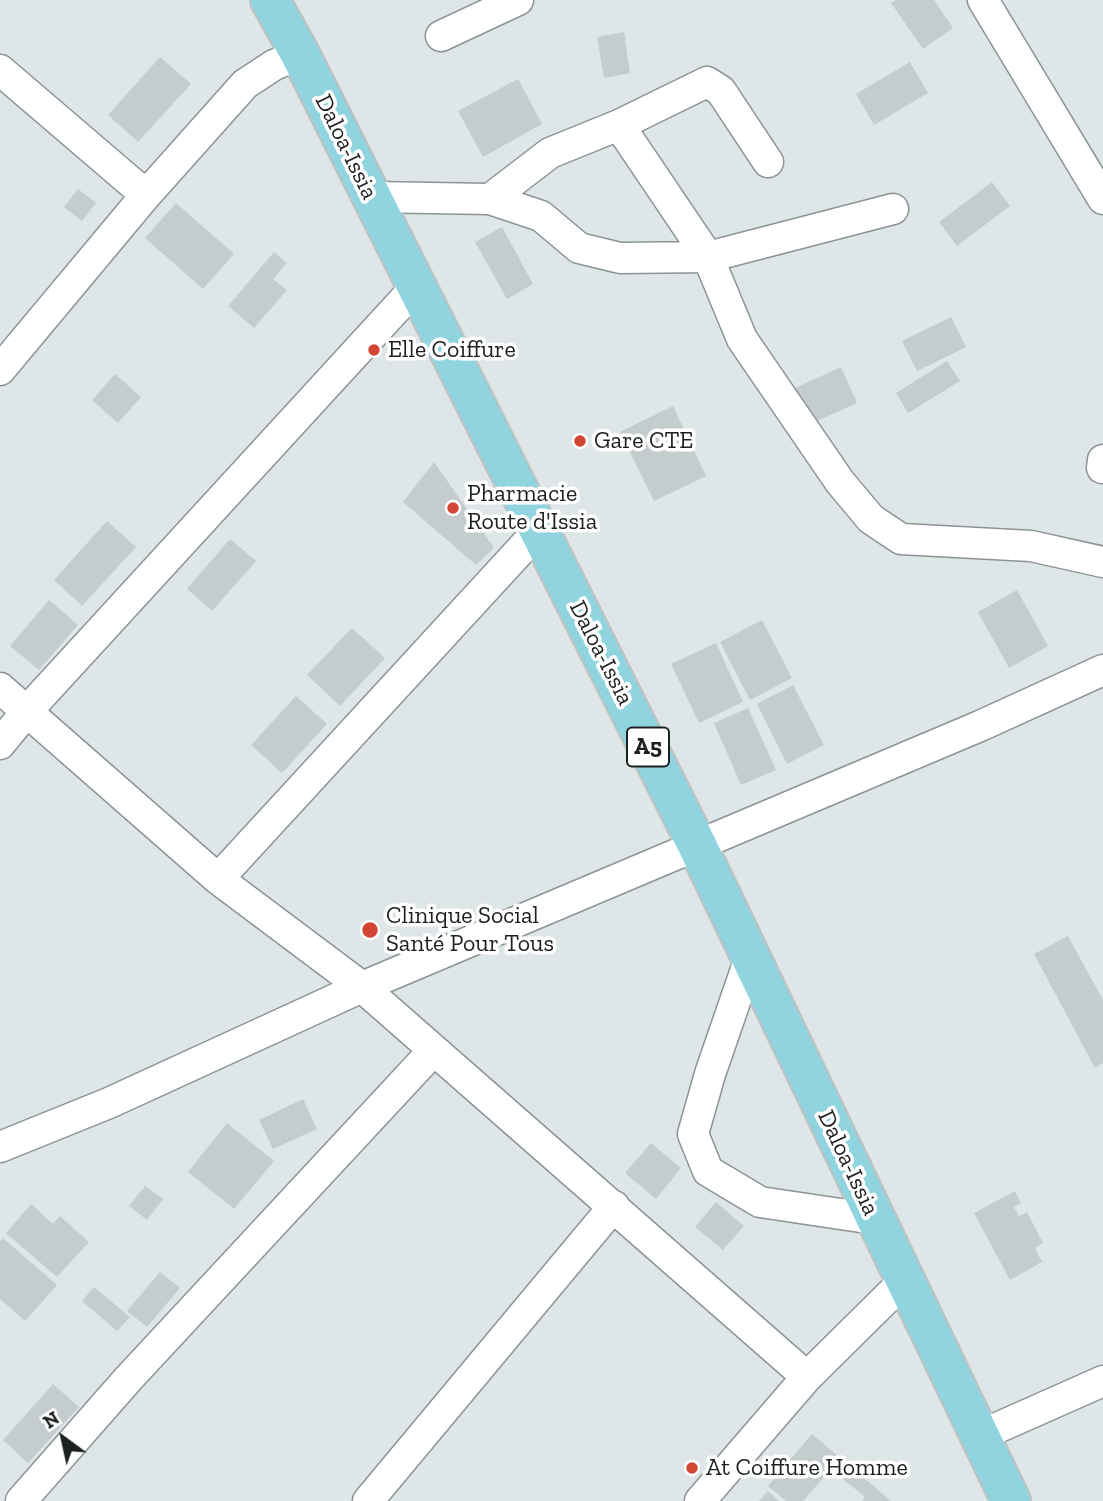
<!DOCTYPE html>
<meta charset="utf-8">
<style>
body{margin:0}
#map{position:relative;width:1103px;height:1501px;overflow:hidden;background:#dee6e8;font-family:"Zilla Slab",serif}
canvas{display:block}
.north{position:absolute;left:28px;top:1403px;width:70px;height:70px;-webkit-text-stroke:5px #fff;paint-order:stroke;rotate:327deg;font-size:19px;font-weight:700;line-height:28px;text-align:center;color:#1d2020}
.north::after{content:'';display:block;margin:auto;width:24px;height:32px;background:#1d2020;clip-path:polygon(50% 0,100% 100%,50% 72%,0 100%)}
</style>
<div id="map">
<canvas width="1103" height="1501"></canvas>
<div class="north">N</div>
</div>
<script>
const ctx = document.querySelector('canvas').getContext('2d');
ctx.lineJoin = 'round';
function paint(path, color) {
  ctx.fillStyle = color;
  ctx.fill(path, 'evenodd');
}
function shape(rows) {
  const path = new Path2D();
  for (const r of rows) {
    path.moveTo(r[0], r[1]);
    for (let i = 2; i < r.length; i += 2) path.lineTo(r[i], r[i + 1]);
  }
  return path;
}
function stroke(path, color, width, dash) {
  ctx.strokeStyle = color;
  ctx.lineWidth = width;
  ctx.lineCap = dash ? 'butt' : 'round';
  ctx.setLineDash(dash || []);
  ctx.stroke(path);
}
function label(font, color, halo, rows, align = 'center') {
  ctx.font = font + ' "Zilla Slab",serif';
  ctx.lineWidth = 7;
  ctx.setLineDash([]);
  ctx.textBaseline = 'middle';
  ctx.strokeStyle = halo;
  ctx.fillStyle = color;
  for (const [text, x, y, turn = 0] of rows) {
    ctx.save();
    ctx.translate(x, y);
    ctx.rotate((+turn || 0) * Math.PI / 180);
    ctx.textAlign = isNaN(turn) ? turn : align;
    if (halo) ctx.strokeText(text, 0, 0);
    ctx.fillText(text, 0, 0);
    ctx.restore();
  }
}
paint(shape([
 [896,0,934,0,953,28,923,49,891,3],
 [624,32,630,73,604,78,597,37],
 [160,57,191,84,138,142,108,115],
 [910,62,928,93,874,125,856,94],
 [518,79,542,124,483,157,458,111],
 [992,182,1010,206,957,246,939,222],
 [78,189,96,203,82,221,64,207],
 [176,203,234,254,203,289,145,238],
 [502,227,533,284,507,299,475,242],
 [274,252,287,263,273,279,287,290,254,328,228,306],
 [951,317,966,347,917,371,902,341],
 [947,361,960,381,908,413,896,393],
 [841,367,857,403,808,425,791,390],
 [115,374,141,397,118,423,92,400],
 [673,406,706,476,654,501,620,432],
 [434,462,494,548,476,565,403,502],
 [107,521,136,547,82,606,54,580],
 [230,539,256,561,212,611,187,589],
 [1017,590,1048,646,1009,668,978,612],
 [49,600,78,625,39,670,10,646],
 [762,620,792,678,750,700,720,642],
 [352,628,385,658,340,706,307,675],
 [716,643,743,702,699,723,671,664],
 [793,685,824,745,787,764,757,704],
 [296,696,327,724,282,773,251,745],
 [748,708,776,770,741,785,714,723],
 [1068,936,1103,1000,1103,1063,1095,1068,1034,954],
 [303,1099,317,1129,273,1149,259,1120],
 [227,1123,274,1161,234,1209,188,1172],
 [651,1143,681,1168,656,1199,625,1173],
 [145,1186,163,1199,147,1220,129,1206],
 [1015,1191,1021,1203,1014,1207,1019,1216,1027,1212,1043,1243,1035,1248,1042,1262,1010,1280,974,1213],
 [716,1202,744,1226,723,1250,695,1227],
 [31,1204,53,1224,60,1216,89,1242,57,1277,6,1233],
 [3,1238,57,1285,25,1321,0,1299,0,1241],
 [160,1272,180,1288,147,1327,127,1311],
 [94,1287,130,1317,117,1331,82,1301],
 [53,1384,79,1407,28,1463,3,1440],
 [812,1434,891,1501,862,1501,865,1497,831,1469,803,1501,786,1501,768,1486],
 [768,1491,779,1501,759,1501]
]), '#c4cccd');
const minor = shape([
 [983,0,1103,199],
 [441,36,518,0],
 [0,70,146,195],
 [619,125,708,257,742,339,840,482,871,519,901,539,1031,546,1103,562],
 [371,197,490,199,541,216,579,248,620,258,708,257,893,209],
 [490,199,550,153,619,125,707,82,721,91,768,162],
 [0,370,146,195,245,84,274,65,300,54],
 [1102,468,1103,460],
 [0,688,218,879,362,987,807,1377],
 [0,744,27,711,416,287],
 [218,879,539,530],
 [750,958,710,1074,693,1134,708,1171,760,1202,874,1219],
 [0,1147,109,1103,362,987,980,726,1103,670],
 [979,1436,1103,1381],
 [21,1501,129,1378,433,1051],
 [368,1501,614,1206],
 [700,1501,807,1377,904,1281]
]);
const major = shape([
 [270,0,300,54,697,845,1011,1501]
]);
stroke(minor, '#8c9395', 33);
stroke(major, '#c0c1c1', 42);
stroke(minor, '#fff', 30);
stroke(major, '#90d4df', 38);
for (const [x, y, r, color] of [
 [374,350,7,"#d34633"],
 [580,441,7,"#d34633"],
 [453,508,7,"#d34633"],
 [370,930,9,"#d34633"],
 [692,1468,7,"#d34633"]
]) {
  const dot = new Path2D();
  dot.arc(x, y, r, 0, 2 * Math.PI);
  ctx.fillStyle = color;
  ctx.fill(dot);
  stroke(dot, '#fff', 2.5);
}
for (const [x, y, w] of [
 [648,747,42]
]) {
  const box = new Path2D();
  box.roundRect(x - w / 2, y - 19.5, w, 39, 5);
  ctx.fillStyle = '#fff';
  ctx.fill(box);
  stroke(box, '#1d2020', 2);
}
label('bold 23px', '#1d2020', null, [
 ["A5",648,747]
]);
label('24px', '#1d2020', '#fff', [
 ["Daloa-Issia",346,147,64],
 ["Daloa-Issia",601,653,63],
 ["Daloa-Issia",848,1163,65]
]);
label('24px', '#1d2020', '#fff', [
 ["Elle Coiffure",388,350],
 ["Gare CTE",594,441],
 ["Pharmacie",467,494],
 ["Route d'Issia",467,522],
 ["Clinique Social",386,916],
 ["Santé Pour Tous",386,944],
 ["At Coiffure Homme",706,1468]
], 'left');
</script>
